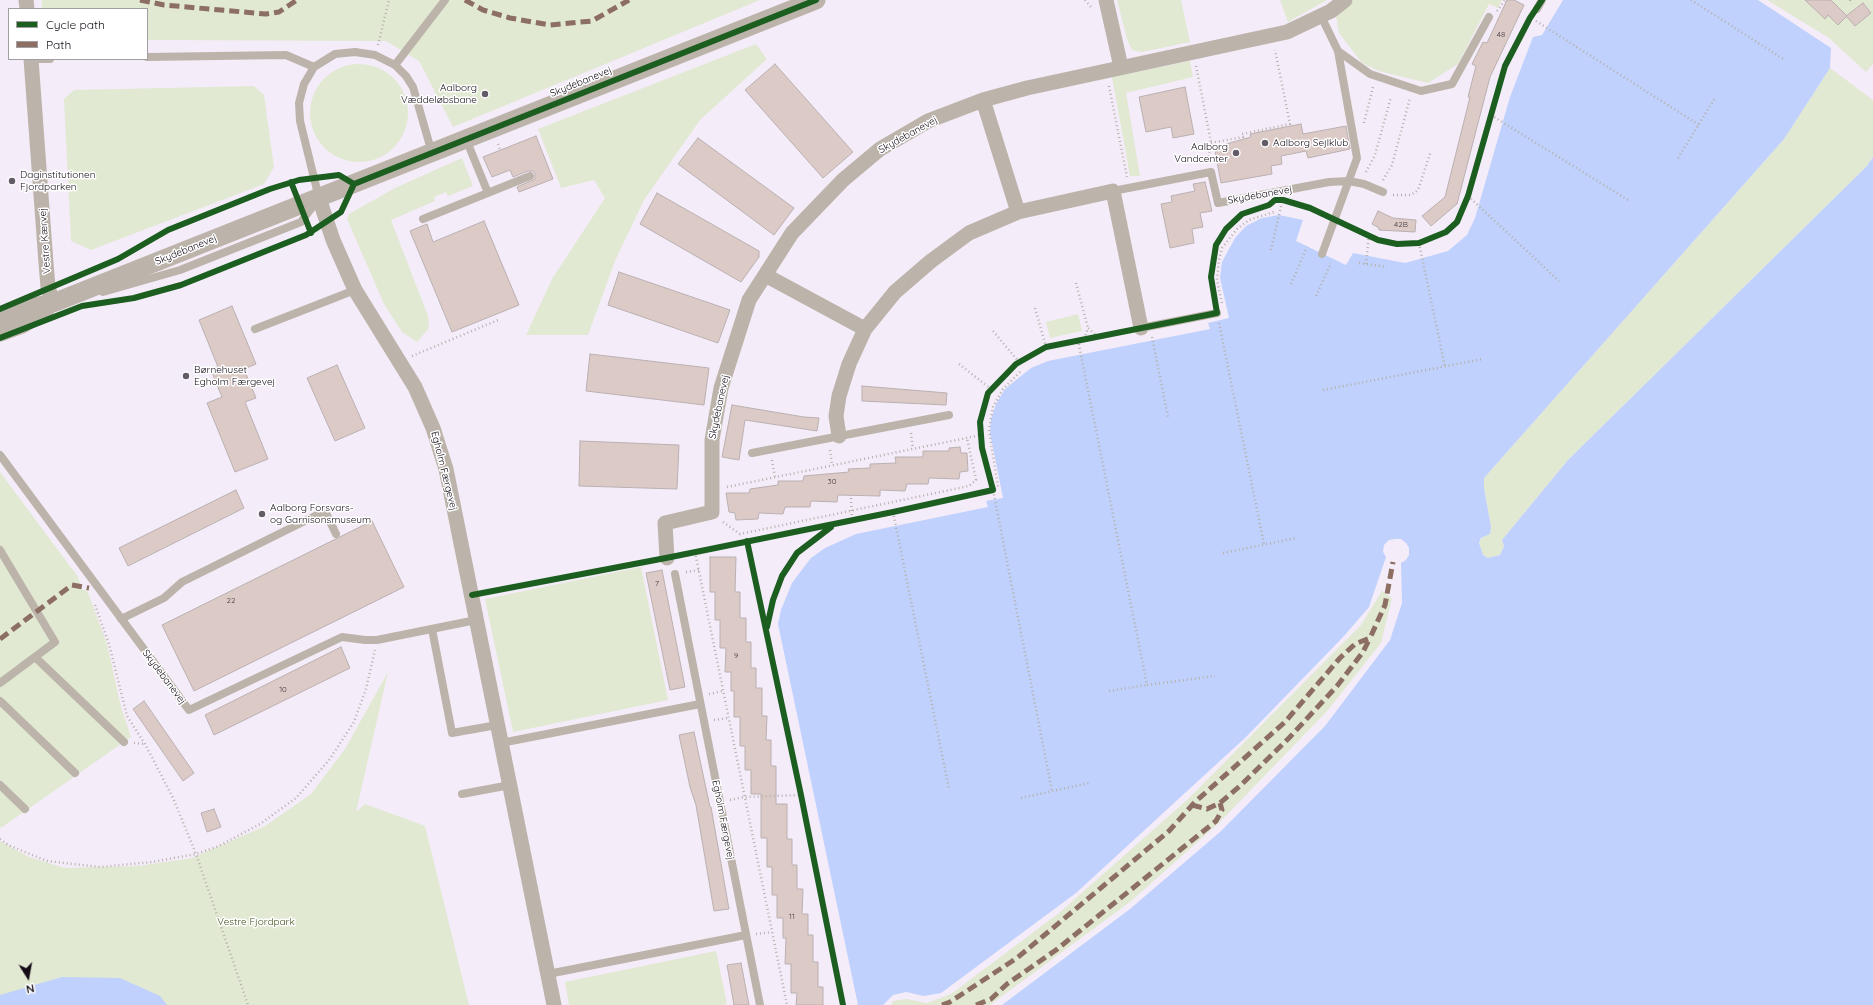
<!DOCTYPE html>
<meta charset="utf-8">
<style>
body{margin:0}
#map{position:relative;width:1873px;height:1005px;overflow:hidden;background:#f5ecf9;font-family:Quicksand,sans-serif}
canvas{display:block}
.legend{position:absolute;left:8px;top:8px;width:140px;height:52px;box-sizing:border-box;background:#fff;border:1px solid #a19fa3;margin:0;padding:5px 7px;list-style:none;font-size:12px;color:#150e18}
.legend li{display:flex;align-items:center;gap:8px;height:20px}
.legend b{width:20px;border:1px solid #a19fa3}
.north{position:absolute;left:8px;top:957px;width:40px;height:40px;-webkit-text-stroke:3px #fff;paint-order:stroke;rotate:169deg;font-size:11px;font-weight:700;line-height:16px;text-align:center;color:#150e18}
.north::after{content:'';display:block;margin:auto;width:14px;height:18px;background:#150e18;clip-path:polygon(50% 0,100% 100%,50% 72%,0 100%)}
</style>
<div id="map">
<canvas width="1873" height="1005"></canvas>
<ul class="legend">
<li><b style="height:5px;background:#1b5e20"></b>Cycle path</li>
<li><b style="height:5px;background:#8d6e63"></b>Path</li>
</ul>
<div class="north">N</div>
</div>
<script>
const ctx = document.querySelector('canvas').getContext('2d');
ctx.lineJoin = 'round';
function paint(path, color) {
  ctx.fillStyle = color;
  ctx.fill(path, 'evenodd');
}
function shape(rows) {
  const path = new Path2D();
  for (const r of rows) {
    if (r.length === 3) {
      path.moveTo(r[0] + r[2], r[1]);
      path.arc(r[0], r[1], r[2], 0, 2 * Math.PI);
      continue;
    }
    path.moveTo(r[0], r[1]);
    for (let i = 2; i < r.length; i += 2) path.lineTo(r[i], r[i + 1]);
  }
  return path;
}
function stroke(path, color, width, dash) {
  ctx.strokeStyle = color;
  ctx.lineWidth = width;
  ctx.lineCap = dash ? 'butt' : 'round';
  ctx.setLineDash(dash || []);
  ctx.stroke(path);
}
function label(font, color, halo, rows, align = 'center') {
  ctx.font = font + ' Quicksand,sans-serif';
  ctx.lineWidth = 3;
  ctx.setLineDash([]);
  ctx.textBaseline = 'middle';
  ctx.strokeStyle = halo;
  ctx.fillStyle = color;
  for (const [text, x, y, turn = 0] of rows) {
    ctx.save();
    ctx.translate(x, y);
    ctx.rotate((+turn || 0) * Math.PI / 180);
    ctx.textAlign = isNaN(turn) ? turn : align;
    if (halo) ctx.strokeText(text, 0, 0);
    ctx.fillText(text, 0, 0);
    ctx.restore();
  }
}
paint(shape([
 [42,0,760,0,453,127,419,61,386,41,147,40,147,9,42,9],
 [1117,0,1181,0,1190,42,1142,52,1132,50,1127,39],
 [1280,0,1327,0,1288,22],
 [1354,0,1502,0,1498,8,1489,4,1458,64,1428,83,1379,71,1362,63,1339,33,1336,16],
 [1767,0,1873,0,1873,64,1866,72,1829,38],
 [756,44,767,59,700,120,644,200,615,261,588,335,526,335,552,279,605,198,594,180,561,188,538,129],
 [1190,61,1193,77,1126,93,1140,176,1130,176,1112,77],
 [359,113,49],
 [1830,68,1873,100,1873,157,1867,166,1568,460,1502,540,1504,546,1500,555,1488,558,1483,555,1479,543,1481,539,1486,535,1491,527,1484,488,1484,478,1784,139],
 [254,86,264,95,274,167,264,184,91,250,71,241,64,99,74,90],
 [462,158,473,186,448,196,446,192,434,197,435,201,391,220,428,316,429,328,417,342,402,332,384,304,347,219,349,214,395,188],
 [1078,314,1082,331,1050,338,1046,322],
 [0,472,78,577,82,590,87,590,107,644,121,707,131,737,1,828,0,826],
 [641,567,668,700,513,732,485,599],
 [1382,591,1392,598,1381,643,1328,710,1219,823,1130,902,990,1005,891,1005,893,1001,907,999,927,1003,951,994,1059,913,1187,800,1361,625],
 [388,672,356,812,365,804,425,826,469,1005,0,1005,0,841,29,857,65,868,138,866,192,858,265,826,311,794,345,749],
 [716,951,727,1004,723,1005,569,1005,565,982]
]), '#e1e9d2');
paint(shape([
 [1563,0,1758,0,1831,48,1830,68,1784,139,1484,478,1484,488,1491,527,1490,534,1481,538,1479,543,1483,555,1488,558,1500,555,1504,546,1502,540,1568,460,1867,166,1873,157,1873,1005,1002,1005,1130,909,1220,832,1325,726,1390,640,1402,603,1401,563,1406,560,1409,555,1409,548,1406,543,1401,539,1395,539,1389,540,1384,545,1383,552,1386,557,1369,607,1344,636,1246,737,1076,893,941,993,924,996,906,992,893,995,883,1005,858,1005,778,624,781,610,792,583,801,571,811,558,825,548,856,534,988,507,986,501,1003,498,990,433,991,419,996,404,1005,389,1031,368,1048,361,1210,329,1208,323,1229,318,1220,278,1222,262,1235,238,1246,226,1262,218,1279,215,1303,220,1296,241,1346,265,1353,253,1405,263,1448,251,1467,235,1475,218,1510,97,1533,37,1542,35],
 [62,977,120,978,160,996,167,1005,0,1005,0,995]
]), '#bfd1fc');
const building = shape([
 [1507,0,1514,0,1524,5,1490,77,1457,204,1431,226,1422,216,1445,197,1470,97,1468,97,1476,66,1472,64,1483,42,1487,43,1507,0],
 [1805,0,1831,0,1847,16,1838,25,1828,15,1825,19,1805,0],
 [1863,3,1871,13,1855,26,1846,16,1863,3],
 [775,64,853,152,823,178,745,90,775,64],
 [1185,87,1194,134,1173,138,1171,127,1146,132,1139,97,1185,87],
 [1301,124,1303,134,1346,126,1350,149,1308,158,1306,151,1281,156,1282,164,1271,166,1272,174,1221,183,1215,151,1227,149,1226,144,1251,137,1250,134,1301,124],
 [536,136,553,179,519,192,517,187,535,179,535,174,533,171,528,171,513,177,510,170,492,177,483,157,536,136],
 [698,138,794,208,774,235,678,164,698,138],
 [1205,182,1212,211,1200,213,1203,227,1192,229,1194,243,1170,248,1161,204,1172,202,1171,196,1195,191,1193,184,1205,182],
 [657,193,759,251,759,257,741,282,640,224,657,193],
 [1378,211,1393,218,1416,220,1415,232,1379,230,1379,228,1372,224,1378,211],
 [484,221,519,305,452,332,410,231,427,224,433,242,484,221],
 [619,272,730,310,718,343,608,305,619,272],
 [232,306,256,364,244,369,256,398,245,402,268,459,235,472,207,403,222,397,211,370,218,367,199,320,232,306],
 [590,354,709,368,704,405,586,391,590,354],
 [337,365,365,428,335,441,307,378,337,365],
 [862,386,947,393,946,405,862,401,862,386],
 [732,405,804,417,819,418,817,431,745,420,739,460,722,457,732,405],
 [580,441,679,445,677,489,579,486,580,441],
 [960,447,961,453,967,453,968,471,960,472,959,479,929,478,928,484,907,484,905,491,880,490,880,496,838,495,837,502,811,501,810,507,785,507,783,514,759,513,758,519,736,520,735,513,729,512,726,493,749,493,750,489,778,485,778,481,803,481,804,476,849,472,848,469,870,468,870,464,896,463,895,457,923,457,923,451,949,451,949,448,960,447],
 [236,490,244,508,128,566,119,548,236,490],
 [372,521,404,587,194,691,162,625,372,521],
 [710,557,736,557,735,592,740,592,740,618,746,618,746,642,751,642,751,668,756,668,756,688,762,688,762,716,767,716,766,740,771,740,771,766,776,766,776,804,787,804,787,839,792,839,792,865,797,865,797,889,803,889,802,914,808,914,808,935,813,935,813,962,818,962,818,987,823,987,823,1005,796,1005,797,993,791,993,791,964,785,964,786,938,783,938,783,918,777,918,777,895,772,895,772,867,767,867,767,838,761,838,761,794,751,794,751,770,745,770,745,746,740,746,740,717,734,717,734,691,731,691,731,672,725,672,726,648,720,648,720,620,715,620,715,592,710,592,710,557],
 [662,570,685,687,670,690,646,573,662,570],
 [341,647,350,668,214,735,205,715,341,647],
 [144,701,194,773,183,781,133,709,144,701],
 [694,732,710,807,711,807,729,909,714,911,696,805,690,787,679,735,694,732],
 [214,809,221,827,207,832,201,813,214,809],
 [741,963,749,1005,734,1005,727,965,741,963]
]);
paint(building, '#dccac6');
stroke(building, '#bab0b2', 1);
stroke(shape([
 [1085,0,1091,7],
 [1691,0,1785,60],
 [1850,0,1851,4],
 [1497,11,1505,0],
 [1536,21,1699,125],
 [378,45,389,0],
 [1196,66,1212,147,1208,155,1209,162],
 [1109,86,1127,177],
 [1491,115,1628,200],
 [1364,123,1373,87],
 [1211,143,1243,137,1242,134,1290,124,1275,50],
 [498,144,500,150],
 [1678,158,1715,98],
 [1366,172,1375,155,1391,97],
 [1383,180,1392,165,1410,98],
 [1393,195,1411,195,1418,190,1431,151],
 [1468,196,1559,281],
 [1419,243,1445,367],
 [1271,250,1282,202],
 [1359,263,1387,267],
 [1366,264,1369,235],
 [1076,283,1088,328],
 [1291,284,1307,247],
 [1316,296,1331,263],
 [1222,303,1217,280,1219,260,1222,248,1237,229,1249,220,1274,212],
 [1035,308,1046,347],
 [1219,323,1264,544],
 [993,331,1019,362],
 [1152,337,1168,417],
 [1084,339,1088,328,1097,336],
 [1078,340,1147,685,1215,676],
 [412,356,498,320],
 [959,364,991,389],
 [1020,372,1003,389,993,407,989,430,998,487,993,490,1052,791],
 [1323,390,1483,359],
 [911,433,913,449],
 [830,450,832,465],
 [772,460,775,477],
 [727,487,981,435],
 [851,498,852,521],
 [893,512,949,789],
 [723,522,740,534,969,486,976,480,967,438],
 [695,552,787,1005],
 [1223,553,1297,538],
 [686,572,699,570],
 [95,605,109,644,127,716,145,744,173,798,196,854,248,1005],
 [1109,691,1147,685],
 [709,694,723,691],
 [714,720,728,718],
 [134,743,145,744],
 [1021,798,1089,783],
 [730,800,744,797,801,795],
 [0,839,8,845,47,861,100,867,152,862,196,854,219,846,260,824,296,798,329,760,354,722,366,689,375,650],
 [756,934,772,932]
]), '#b6b0ac', 2.5, [1, 3]);
stroke(shape([
 [1537,9,1542,0],
 [1321,16,1338,51,1370,74,1421,91,1452,84,1489,17],
 [147,57,286,55,314,67],
 [31,59,50,59],
 [395,65,445,0],
 [466,139,488,193],
 [1113,191,1211,172,1218,203,1329,182,1349,181,1364,184,1383,192],
 [423,219,530,176],
 [1322,254,1357,158,1338,51],
 [103,292,180,270,301,222,319,198,300,121,299,103,304,84,314,67,335,54,355,52,375,55,395,65,406,76,413,87,432,153],
 [1141,328,1217,313],
 [255,329,355,290],
 [752,453,949,415],
 [0,455,189,710,342,637,365,640,377,640,476,620],
 [0,550,55,642,0,683],
 [675,574,760,1005],
 [121,619,164,598,182,582,325,511,336,534],
 [432,629,452,733,497,725],
 [35,657,124,742],
 [0,701,75,773],
 [501,743,700,704],
 [0,785,25,809],
 [462,794,510,785],
 [548,974,746,935]
]), '#bcb4aa', 8);
stroke(shape([
 [26,0,27,9],
 [1106,0,1121,67],
 [31,59,46,263,48,287,53,303],
 [983,100,1018,212],
 [319,198,333,240,355,290,415,387,433,428,446,469,554,1005],
 [765,275,865,329],
 [839,436,836,416,839,396,849,364,865,329,895,292,931,261,969,233,1018,212,1113,191,1141,328],
 [667,558,665,523,712,512,712,440,721,388,749,300,792,233,843,180,880,149,928,121,983,100,1027,88,1287,32,1331,11,1345,0]
]), '#bcb4aa', 15);
stroke(shape([
 [0,317,17,310,53,303,816,0],
 [0,332,22,324,46,308]
]), '#bcb4aa', 19);
stroke(shape([
 [140,0,164,5,266,14,279,12,297,0],
 [465,0,483,10,510,18,550,25,592,21,629,0],
 [0,639,72,585,89,588],
 [1192,805,1207,809,1220,803,1240,786,1289,738,1337,686,1363,652,1370,638],
 [942,1005,950,1002,1017,958,1169,831,1195,802,1285,722,1340,658,1355,644,1370,638,1385,605,1393,562],
 [976,1005,991,999,1007,984,1056,950,1216,821,1222,810,1220,803]
]), '#8d6e63', 5, [10, 5]);
stroke(shape([
 [291,182,311,233],
 [354,184,816,0],
 [0,309,118,259,168,230,270,189,299,180,339,175,354,184],
 [0,338,82,306,134,298,181,285,306,235,341,212,354,184],
 [747,541,801,795,843,1005],
 [472,595,671,557,893,512,993,490,982,448,980,422,988,393,1016,364,1046,347,1217,313,1211,277,1216,245,1226,229,1242,214,1269,205,1275,200,1283,200,1310,208,1378,240,1397,244,1419,243,1446,232,1457,222,1468,196,1505,66,1530,18,1542,0],
 [767,627,773,600,782,576,797,553,831,527]
]), '#1b5e20', 6);
for (const [x, y, r, color] of [
 [485,94,4,"#635c67"],
 [1265,143,4,"#635c67"],
 [1236,153,4,"#635c67"],
 [12,181,4,"#635c67"],
 [186,376,4,"#635c67"],
 [262,514,4,"#635c67"]
]) {
  const dot = new Path2D();
  dot.arc(x, y, r, 0, 2 * Math.PI);
  ctx.fillStyle = color;
  ctx.fill(dot);
  stroke(dot, '#fff', 1.5);
}
label('8px', '#473d44', null, [
 ["48",1501,35],
 ["42B",1401,225],
 ["30",832,482],
 ["7",657,584],
 ["22",231,601],
 ["9",736,656],
 ["10",283,690],
 ["11",792,917]
]);
label('10px', '#150e18', '#fff', [
 ["Skydebanevej",581,82,-22],
 ["Skydebanevej",908,135,-29],
 ["Skydebanevej",1260,195,-10],
 ["Vestre Kærvej",45,241,-94],
 ["Skydebanevej",186,250,-22],
 ["Skydebanevej",719,407,-78],
 ["Egholm Færgevej",444,471,76],
 ["Skydebanevej",164,677,53],
 ["Egholm Færgevej",723,820,79]
]);
label('10px', '#150e18', '#fff', [
 ["Aalborg",477,88,"right"],
 ["Væddeløbsbane",477,100,"right"],
 ["Aalborg Sejlklub",1273,143],
 ["Aalborg",1228,147,"right"],
 ["Vandcenter",1228,159,"right"],
 ["Daginstitutionen",20,175],
 ["Fjordparken",20,187],
 ["Børnehuset",194,370],
 ["Egholm Færgevej",194,382],
 ["Aalborg Forsvars-",270,508],
 ["og Garnisonsmuseum",270,520]
], 'left');
label('10px', '#3d501b', '#fff', [
 ["Vestre Fjordpark",256,922]
]);
</script>
